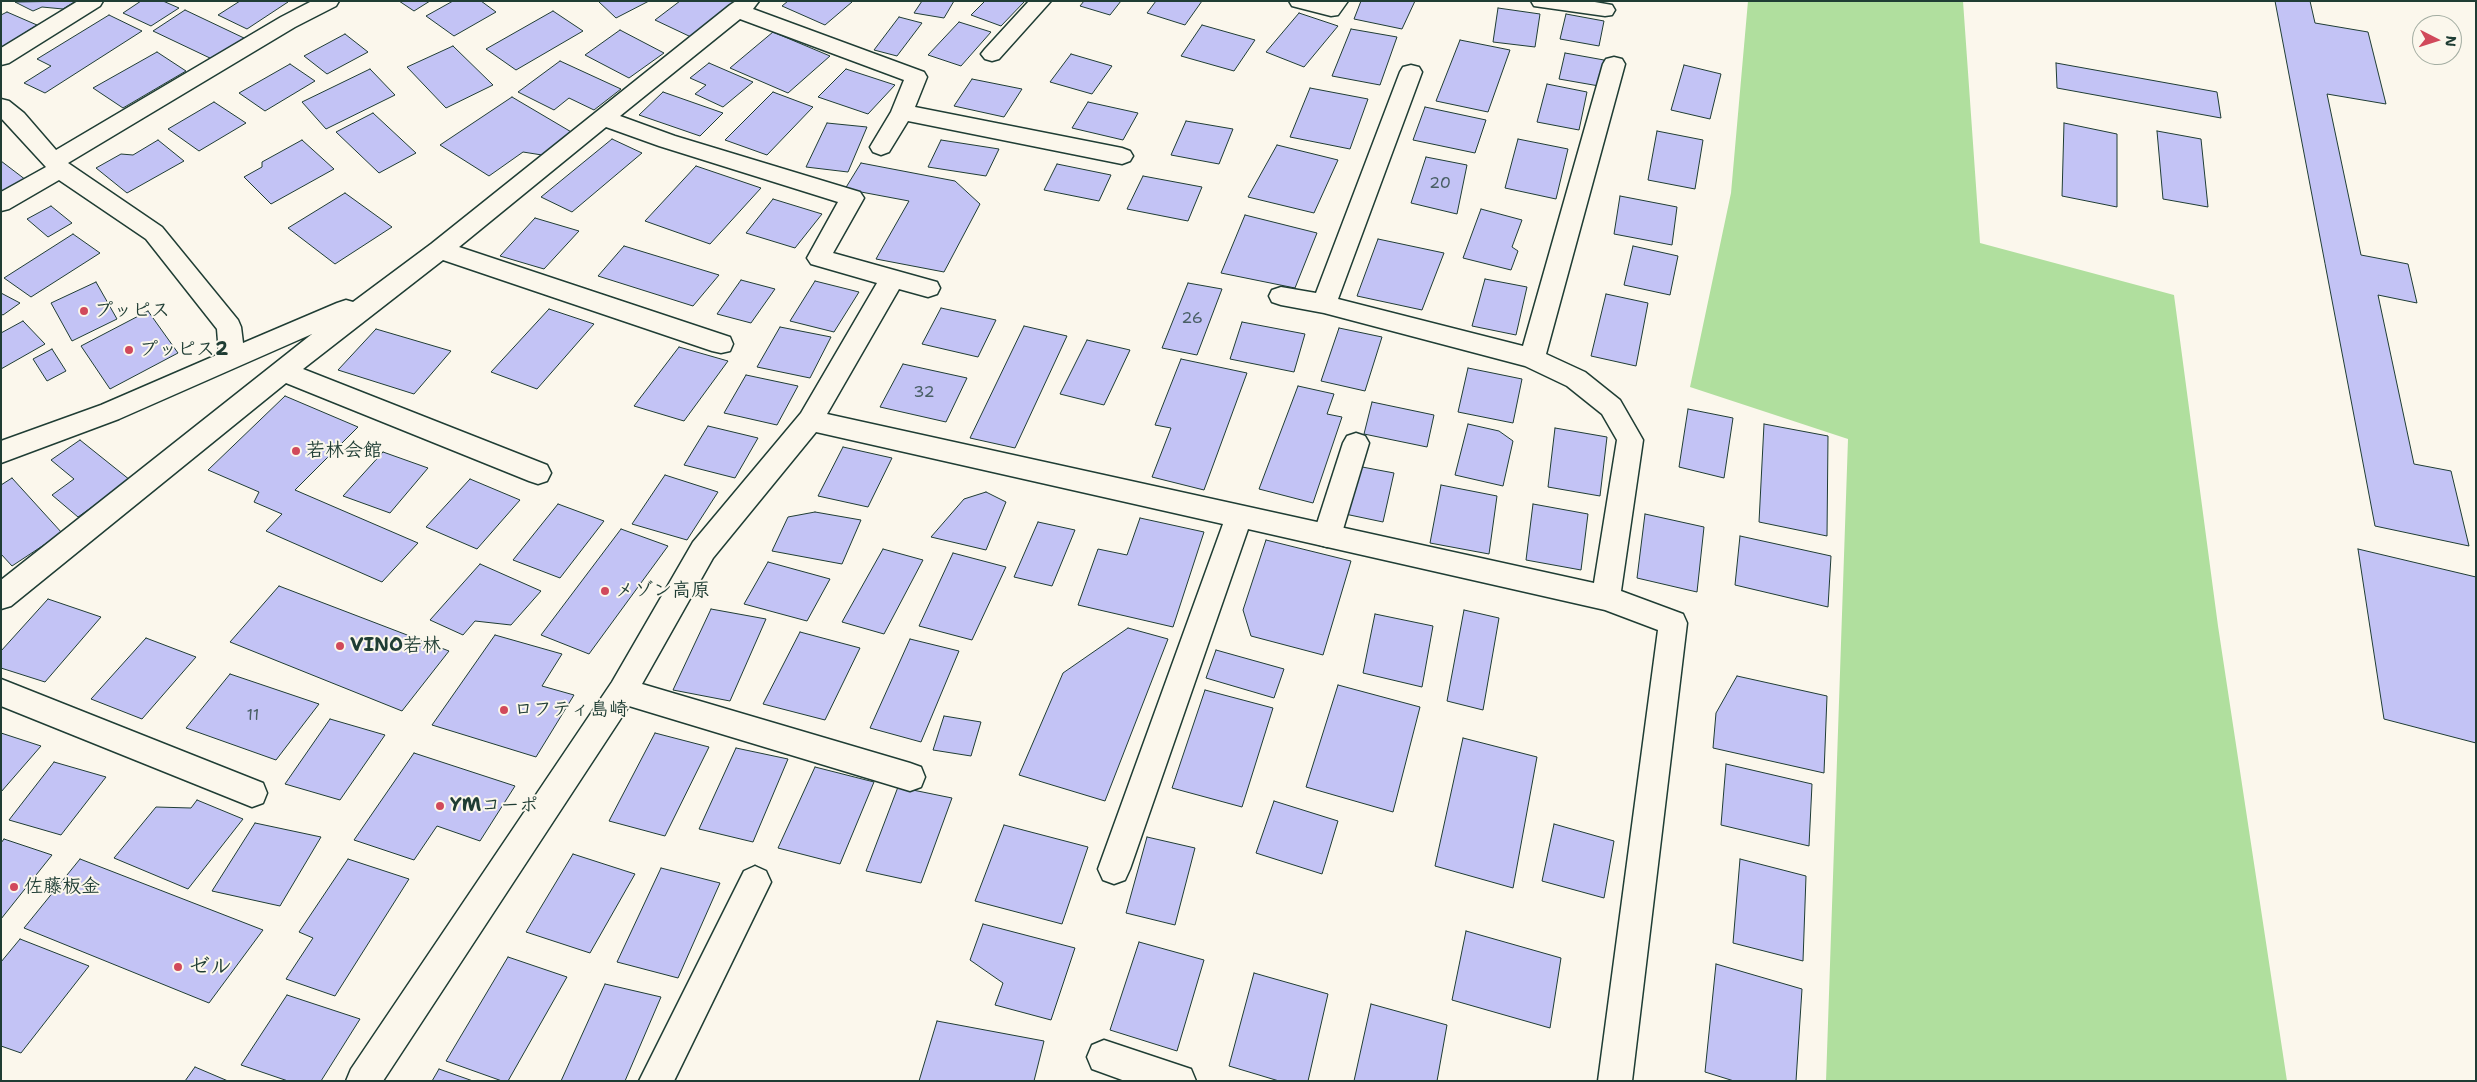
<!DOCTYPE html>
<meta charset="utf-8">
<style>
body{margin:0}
#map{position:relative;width:2477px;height:1082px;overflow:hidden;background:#fbf7ec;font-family:"Shantell Sans",sans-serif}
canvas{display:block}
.frame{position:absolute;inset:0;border:2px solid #1f3d34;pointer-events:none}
.north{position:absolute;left:2412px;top:15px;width:50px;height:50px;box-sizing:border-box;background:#fbf7ec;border:1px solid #a3ada2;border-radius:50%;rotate:95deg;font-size:14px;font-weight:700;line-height:20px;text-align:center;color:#1f3d34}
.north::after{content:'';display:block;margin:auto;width:18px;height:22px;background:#d1495b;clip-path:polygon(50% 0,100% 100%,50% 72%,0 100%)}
</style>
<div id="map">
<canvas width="2477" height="1082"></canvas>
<div class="frame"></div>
<div class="north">N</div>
</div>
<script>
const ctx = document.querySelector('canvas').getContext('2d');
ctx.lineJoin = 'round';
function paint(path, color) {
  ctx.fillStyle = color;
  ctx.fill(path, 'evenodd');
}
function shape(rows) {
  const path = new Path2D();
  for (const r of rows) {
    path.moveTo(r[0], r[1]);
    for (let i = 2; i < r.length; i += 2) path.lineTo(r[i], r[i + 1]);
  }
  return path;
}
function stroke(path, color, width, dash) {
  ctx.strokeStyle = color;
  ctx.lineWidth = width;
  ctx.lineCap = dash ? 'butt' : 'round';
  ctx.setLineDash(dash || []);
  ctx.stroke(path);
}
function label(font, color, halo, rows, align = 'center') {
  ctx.font = font + ' "Shantell Sans","Klee One",sans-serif';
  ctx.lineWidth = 4;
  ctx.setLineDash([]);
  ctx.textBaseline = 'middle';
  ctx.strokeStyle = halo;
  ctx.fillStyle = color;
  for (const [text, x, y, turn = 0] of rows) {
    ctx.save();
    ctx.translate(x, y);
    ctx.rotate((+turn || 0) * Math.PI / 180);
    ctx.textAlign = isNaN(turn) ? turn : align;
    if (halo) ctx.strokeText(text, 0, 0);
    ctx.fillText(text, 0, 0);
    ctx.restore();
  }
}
paint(shape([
 [1748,1,1963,1,1980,243,2174,295,2218,626,2287,1081,1826,1081,1848,439,1690,387,1731,193]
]), '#b0df9e');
const building = shape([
 [76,1,63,9,42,7,33,11,15,2,76,1],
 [141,1,163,1,179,8,151,26,123,13,141,1],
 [240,1,286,1,288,2,247,29,218,15,240,1],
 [399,1,430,1,414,11,399,1],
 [453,1,481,1,496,12,454,36,426,16,453,1],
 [598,1,649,1,616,18,598,1],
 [680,1,731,1,734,3,691,37,655,20,680,1],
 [788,1,849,1,852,2,825,25,782,6,788,1],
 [922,1,954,1,944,18,914,13,922,1],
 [985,1,1025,1,1001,26,971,15,985,1],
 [1084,1,1121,1,1110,15,1080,6,1084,1],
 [1156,1,1202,1,1185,25,1147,13,1156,1],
 [1361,1,1415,1,1402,29,1354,19,1361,1],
 [2275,1,2310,1,2315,23,2368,32,2386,104,2327,94,2361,255,2408,264,2417,303,2378,295,2414,464,2451,471,2469,546,2375,526,2275,1],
 [1498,8,1540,14,1535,47,1493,42,1498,8],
 [185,10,244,38,212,59,153,31,185,10],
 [553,11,583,31,516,70,486,49,553,11],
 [7,12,37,25,1,48,1,15,7,12],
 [1299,13,1338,26,1304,67,1266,52,1299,13],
 [1566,14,1604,21,1599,46,1560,39,1566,14],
 [109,15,142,31,45,93,24,83,51,66,37,59,109,15],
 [899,17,922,23,897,56,874,50,899,17],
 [959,22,991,32,961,66,928,55,959,22],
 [1202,25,1255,40,1234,71,1181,56,1202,25],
 [1351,29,1397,37,1380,85,1332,76,1351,29],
 [620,30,664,53,629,78,585,55,620,30],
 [773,32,830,56,788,93,730,68,773,32],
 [345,34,368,52,327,74,304,56,345,34],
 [1460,40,1510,50,1488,112,1436,101,1460,40],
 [453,46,493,85,446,108,407,67,453,46],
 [157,52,186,71,123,108,93,88,157,52],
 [1565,53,1604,60,1599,86,1559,79,1565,53],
 [1071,54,1112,66,1092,94,1050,82,1071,54],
 [560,61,621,89,594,110,569,98,554,110,518,92,560,61],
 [709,63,753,82,723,107,695,94,706,85,690,78,709,63],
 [2056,63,2217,92,2221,118,2057,88,2056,63],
 [290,64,315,81,265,111,239,93,290,64],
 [1684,65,1721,74,1710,119,1671,110,1684,65],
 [370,69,395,95,326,129,302,102,370,69],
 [846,69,895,85,868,114,818,97,846,69],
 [972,79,1022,89,1004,117,954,106,972,79],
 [1547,84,1587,92,1579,130,1537,122,1547,84],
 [1310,88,1368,99,1350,149,1290,137,1310,88],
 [663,92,723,113,700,136,639,115,663,92],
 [773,92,813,107,767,155,725,140,773,92],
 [512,97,573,133,542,155,523,152,489,176,440,145,512,97],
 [214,102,246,123,199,151,168,129,214,102],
 [1088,102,1138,113,1123,140,1072,128,1088,102],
 [1425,107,1486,120,1475,153,1413,140,1425,107],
 [373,113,416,153,379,173,336,132,373,113],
 [1186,121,1233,129,1219,164,1171,155,1186,121],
 [827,123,867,127,848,172,806,167,827,123],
 [2064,123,2117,134,2117,207,2062,196,2064,123],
 [1657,131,1703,140,1695,189,1648,180,1657,131],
 [2157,131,2201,139,2208,207,2163,199,2157,131],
 [612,139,642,153,572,212,541,197,612,139],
 [1518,139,1568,149,1556,199,1505,188,1518,139],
 [158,140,184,161,127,193,96,168,121,154,133,155,158,140],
 [302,140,334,169,271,204,244,177,262,167,262,162,302,140],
 [941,140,999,149,986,176,928,167,941,140],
 [1277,145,1338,160,1314,213,1248,197,1277,145],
 [1426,157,1467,165,1457,214,1411,203,1426,157],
 [1,161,26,180,1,195,1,161],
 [861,163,955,181,980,204,944,272,876,259,909,201,845,189,861,163],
 [1057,164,1111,175,1099,201,1044,190,1057,164],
 [696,166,761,188,710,244,645,221,696,166],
 [1143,176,1202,187,1188,221,1127,209,1143,176],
 [345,193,392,227,335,264,288,228,345,193],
 [1620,196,1677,207,1672,245,1614,234,1620,196],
 [773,199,822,214,795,248,746,233,773,199],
 [51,206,72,223,48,237,27,219,51,206],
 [1481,209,1522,220,1512,247,1518,251,1511,270,1463,258,1481,209],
 [1245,215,1317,233,1295,288,1221,273,1245,215],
 [535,218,579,231,544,269,500,256,535,218],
 [73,234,100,253,31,297,4,278,73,234],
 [1378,239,1444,253,1422,310,1357,296,1378,239],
 [624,246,719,275,693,306,598,276,624,246],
 [1633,246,1678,256,1670,295,1624,285,1633,246],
 [1485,279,1527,287,1516,335,1472,326,1485,279],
 [741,280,775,289,751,323,717,314,741,280],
 [815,281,859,292,834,332,790,321,815,281],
 [96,282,117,319,72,341,51,303,96,282],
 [1188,283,1222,289,1197,355,1162,348,1188,283],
 [1,293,20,303,3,315,1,314,1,293],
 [1606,294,1648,303,1636,366,1591,356,1606,294],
 [941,308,996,320,978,357,922,344,941,308],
 [549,309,594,324,537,389,491,372,549,309],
 [148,311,178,353,110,389,81,346,148,311],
 [23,321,45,344,1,369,1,333,23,321],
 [1242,322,1305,334,1294,372,1230,359,1242,322],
 [1024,326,1067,336,1015,448,970,438,1024,326],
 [780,327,831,337,810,378,757,367,780,327],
 [1339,328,1382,337,1365,391,1321,381,1339,328],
 [376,329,451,351,414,394,338,370,376,329],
 [1087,340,1130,350,1104,405,1060,394,1087,340],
 [679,347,728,361,684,421,634,406,679,347],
 [52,349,66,371,47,381,33,359,52,349],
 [1181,359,1247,373,1204,490,1152,477,1171,428,1155,425,1181,359],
 [903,364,967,378,946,422,880,407,903,364],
 [1468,368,1522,379,1513,423,1458,412,1468,368],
 [746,375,798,386,777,425,724,413,746,375],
 [1298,386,1334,394,1327,414,1342,417,1313,503,1259,489,1298,386],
 [285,396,358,427,295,490,418,543,382,582,266,531,282,514,254,502,259,492,208,470,285,396],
 [1372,402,1434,415,1427,447,1364,434,1372,402],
 [1688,409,1733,418,1724,478,1679,467,1688,409],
 [1468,424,1499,431,1513,441,1503,486,1455,475,1468,424],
 [1764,424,1828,436,1827,536,1759,522,1764,424],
 [708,426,758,438,735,478,684,465,708,426],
 [1555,428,1607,437,1600,496,1548,487,1555,428],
 [80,440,130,480,78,517,52,495,74,479,51,460,80,440],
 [843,447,892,458,868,507,818,496,843,447],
 [383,452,428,468,390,513,343,496,383,452],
 [1357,466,1394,473,1383,522,1345,514,1357,466],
 [665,475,718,492,687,540,632,524,665,475],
 [12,478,62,533,12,566,1,554,1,485,12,478],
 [470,479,520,500,477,549,426,527,470,479],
 [1441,485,1497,496,1489,554,1430,543,1441,485],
 [986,492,1006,502,986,550,931,537,964,499,986,492],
 [558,504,604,521,560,578,513,560,558,504],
 [1533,504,1588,514,1581,570,1526,560,1533,504],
 [815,512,861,520,842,564,772,551,788,517,815,512],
 [1645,514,1704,527,1697,592,1637,578,1645,514],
 [1140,518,1204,532,1173,627,1078,605,1098,549,1127,555,1140,518],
 [1038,522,1075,530,1052,586,1014,577,1038,522],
 [621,529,668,546,589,654,541,635,621,529],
 [1740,536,1831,556,1828,607,1735,585,1740,536],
 [1266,540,1351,561,1323,655,1251,636,1243,610,1266,540],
 [883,549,923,560,884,634,842,622,883,549],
 [2358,549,2476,577,2476,743,2384,719,2358,549],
 [953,553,1006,567,972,640,919,626,953,553],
 [768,562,830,579,807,621,744,604,768,562],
 [480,564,541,591,511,625,475,621,463,635,430,620,480,564],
 [279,586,449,651,402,711,230,642,279,586],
 [48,599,101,617,45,682,1,668,1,651,48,599],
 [711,609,766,619,730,701,673,690,711,609],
 [1464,610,1499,618,1483,710,1447,701,1464,610],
 [1375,614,1433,626,1422,687,1363,673,1375,614],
 [1128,628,1168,639,1105,801,1019,775,1063,673,1128,628],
 [800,632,860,648,825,720,763,704,800,632],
 [495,635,562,654,542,686,574,695,536,757,432,725,495,635],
 [146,638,196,657,142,719,91,699,146,638],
 [910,639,959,651,921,742,870,728,910,639],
 [1216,650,1284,669,1274,698,1206,678,1216,650],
 [230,674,319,704,276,760,186,728,230,674],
 [1737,676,1827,696,1824,773,1713,748,1716,713,1737,676],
 [1338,685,1420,707,1393,812,1306,787,1338,685],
 [1205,690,1273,708,1242,807,1172,788,1205,690],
 [944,716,981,722,971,756,933,750,944,716],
 [330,719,385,735,340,800,285,784,330,719],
 [1,733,41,746,1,792,1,733],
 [655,733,709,747,665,836,609,821,655,733],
 [1463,738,1537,757,1513,888,1435,866,1463,738],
 [736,748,788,759,753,842,699,829,736,748],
 [414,753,515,786,480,841,437,826,414,860,354,840,414,753],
 [54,762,106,777,61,835,9,820,54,762],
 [1726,764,1812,784,1809,846,1721,825,1726,764],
 [815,767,874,782,840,864,778,848,815,767],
 [898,787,952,798,921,883,866,871,898,787],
 [197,800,243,819,188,889,114,858,156,807,191,808,197,800],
 [1274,801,1338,821,1322,874,1256,853,1274,801],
 [255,823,321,837,280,906,212,891,255,823],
 [1554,824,1614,841,1604,898,1542,881,1554,824],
 [1004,825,1088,847,1062,924,975,901,1004,825],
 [1147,837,1195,848,1175,925,1126,913,1147,837],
 [4,839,52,855,1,919,1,843,4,839],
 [573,854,635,874,590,953,526,932,573,854],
 [80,859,263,930,209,1003,24,928,80,859],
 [348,859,409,879,335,996,286,979,313,938,299,932,348,859],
 [1740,859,1806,876,1803,961,1733,943,1740,859],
 [661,868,720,883,678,978,617,962,661,868],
 [983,924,1075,948,1051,1020,995,1005,1003,983,970,960,983,924],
 [1466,931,1561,958,1550,1028,1452,1000,1466,931],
 [20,939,89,966,21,1053,1,1046,1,962,20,939],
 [1139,942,1204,960,1177,1051,1110,1030,1139,942],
 [508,957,567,977,508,1081,502,1081,446,1061,508,957],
 [1716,964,1802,989,1796,1081,1734,1081,1705,1072,1716,964],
 [1254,973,1328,994,1308,1081,1279,1081,1229,1066,1254,973],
 [605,984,661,997,625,1081,561,1081,605,984],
 [287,995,360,1019,321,1081,288,1081,241,1065,287,995],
 [1371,1004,1447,1025,1437,1081,1354,1081,1371,1004],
 [937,1021,1044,1041,1034,1081,919,1081,937,1021],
 [195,1067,228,1081,185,1081,195,1067],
 [439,1069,473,1081,432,1081,439,1069]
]);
paint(building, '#c3c3f5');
stroke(building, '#1f3d34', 1);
const service = shape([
 [1356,433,1365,436,1369,443,1341,536,1337,544,1327,547,1317,544,1313,536,1343,443,1347,436,1356,433]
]);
const minor = shape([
 [78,1,103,1,100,6,9,63,1,65,1,48,78,1],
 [312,1,339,1,336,6,295,27,68,163,162,227,238,320,241,327,243,343,337,303,346,300,353,302,431,244,730,5,736,1,759,1,753,9,924,72,927,77,915,107,1122,148,1130,151,1133,156,1130,161,1122,164,908,121,889,152,881,155,873,152,870,147,891,112,904,80,740,19,620,116,675,136,860,192,864,198,833,253,937,282,940,288,937,294,928,297,899,289,827,414,1594,583,1617,440,1602,414,1567,386,1525,366,1324,313,1281,305,1272,302,1269,296,1272,290,1281,287,1316,293,1400,72,1403,67,1411,65,1419,67,1422,72,1338,299,1523,346,1603,64,1606,59,1614,57,1622,59,1625,64,1546,354,1585,372,1620,400,1639,433,1643,440,1621,591,1683,614,1687,623,1632,1081,1598,1081,1658,630,1605,610,1248,529,1130,869,1125,880,1114,884,1103,880,1098,869,1223,524,816,432,713,558,642,684,910,763,921,767,925,777,921,787,910,791,629,706,383,1081,346,1081,351,1069,612,682,693,542,801,413,877,283,811,264,807,258,838,202,659,146,606,127,459,247,730,337,733,344,730,351,721,353,712,351,443,260,303,369,547,465,551,473,547,481,538,484,529,481,286,383,11,606,1,609,1,580,312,334,119,419,1,463,1,441,101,405,219,354,217,329,146,239,59,180,9,209,1,211,1,192,46,167,1,118,1,99,9,101,24,113,56,150,281,17,312,1],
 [1029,1,1051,1,999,59,992,61,985,59,981,54,985,49,1029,1],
 [1289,1,1326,2,1348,1,1338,15,1331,16,1292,6,1289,1],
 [1531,1,1589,1,1612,5,1615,10,1612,15,1605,16,1541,7,1534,6,1531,1],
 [1,679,263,783,267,793,263,803,252,807,1,706,1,679],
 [755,866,766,871,771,882,674,1081,639,1081,744,871,755,866],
 [1104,1040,1191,1069,1196,1081,1125,1081,1092,1069,1087,1057,1092,1045,1104,1040]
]);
stroke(service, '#1f3d34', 3);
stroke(minor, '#1f3d34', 3);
paint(service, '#fbf7ec');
paint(minor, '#fbf7ec');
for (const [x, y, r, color] of [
 [84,311,5,"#d1495b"],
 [129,350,5,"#d1495b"],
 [296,451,5,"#d1495b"],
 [605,591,5,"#d1495b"],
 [340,646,5,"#d1495b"],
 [504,710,5,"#d1495b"],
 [440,806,5,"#d1495b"],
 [14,887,5,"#d1495b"],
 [178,967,5,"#d1495b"]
]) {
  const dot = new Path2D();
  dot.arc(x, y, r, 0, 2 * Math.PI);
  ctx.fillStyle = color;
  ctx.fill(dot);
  stroke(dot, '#fbf7ec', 2);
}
label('16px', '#485e64', null, [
 ["20",1440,184],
 ["26",1192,319],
 ["32",924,393],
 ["11",253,716]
]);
label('bold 19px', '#1f3d34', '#fbf7ec', [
 ["プッピス",94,311],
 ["プッピス2",139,350],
 ["若林会館",306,451],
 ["メゾン高原",615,591],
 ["VINO若林",350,646],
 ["ロフティ島崎",514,710],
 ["YMコーポ",450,806],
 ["佐藤板金",24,887]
], 'left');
label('bold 22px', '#1f3d34', '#fbf7ec', [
 ["ゼル",188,967]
], 'left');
</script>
